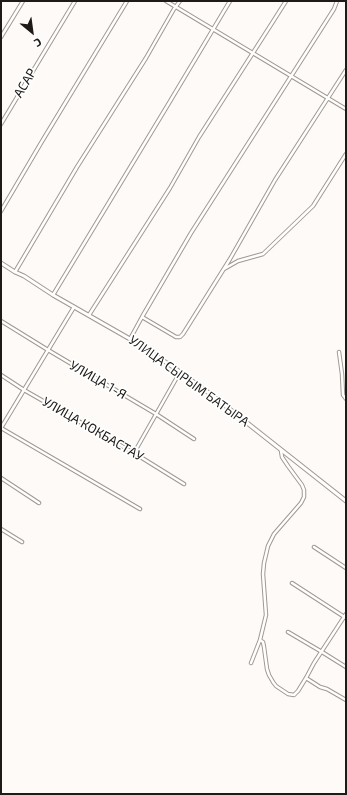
<!DOCTYPE html>
<meta charset="utf-8">
<style>
body{margin:0}
#map{position:relative;width:347px;height:795px;overflow:hidden;background:#fefaf7;font-family:"Exo 2",sans-serif}
canvas{display:block}
.frame{position:absolute;inset:0;border:2px solid #1d1a17;pointer-events:none}
.north{position:absolute;left:12px;top:12px;width:40px;height:40px;-webkit-text-stroke:3px #fff;paint-order:stroke;rotate:151deg;font-size:11px;font-weight:700;line-height:16px;text-align:center;color:#1d1a17}
.north::after{content:'';display:block;margin:auto;width:14px;height:18px;background:#1d1a17;clip-path:polygon(50% 0,100% 100%,50% 72%,0 100%)}
</style>
<div id="map">
<canvas width="347" height="795"></canvas>
<div class="frame"></div>
<div class="north">С</div>
</div>
<script>
const ctx = document.querySelector('canvas').getContext('2d');
ctx.lineJoin = 'round';
function shape(rows) {
  const path = new Path2D();
  for (const r of rows) {
    path.moveTo(r[0], r[1]);
    for (let i = 2; i < r.length; i += 2) path.lineTo(r[i], r[i + 1]);
  }
  return path;
}
function stroke(path, color, width, dash) {
  ctx.strokeStyle = color;
  ctx.lineWidth = width;
  ctx.lineCap = dash ? 'butt' : 'round';
  ctx.setLineDash(dash || []);
  ctx.stroke(path);
}
function label(font, color, halo, rows, align = 'center') {
  ctx.font = font + ' "Exo 2",sans-serif';
  ctx.lineWidth = 3.5;
  ctx.setLineDash([]);
  ctx.textBaseline = 'middle';
  ctx.strokeStyle = halo;
  ctx.fillStyle = color;
  for (const [text, x, y, turn = 0] of rows) {
    ctx.save();
    ctx.translate(x, y);
    ctx.rotate((+turn || 0) * Math.PI / 180);
    ctx.textAlign = isNaN(turn) ? turn : align;
    if (halo) ctx.strokeText(text, 0, 0);
    ctx.fillText(text, 0, 0);
    ctx.restore();
  }
}
const minor = shape([
 [166,1,346,109],
 [1,37,23,1],
 [1,124,75,1],
 [1,211,41,143,127,1],
 [224,269,238,261,263,254,313,206,346,154],
 [15,272,77,167,146,58,174,9,180,1],
 [53,295,169,103,230,1],
 [89,315,170,188,199,137,274,20,286,1],
 [142,317,176,337,180,337,183,334,230,259,275,180,346,70],
 [1,321,48,350,156,414,194,439],
 [130,339,142,317,191,233,334,9,337,1],
 [339,352,342,374,343,395,346,399],
 [1,375,24,390,134,453,184,484],
 [1,428,140,509],
 [1,428,74,307],
 [134,453,180,372],
 [1,478,39,503],
 [1,529,22,542],
 [314,547,346,568],
 [292,583,346,618],
 [288,632,322,652,346,667],
 [260,640,263,642,264,647,267,669,269,675,273,682,276,686,288,694,294,695,298,691,306,678,314,663,346,614],
 [251,663,260,640,266,615,263,574,264,563,268,546,274,534,301,503,304,497,304,490,302,485,288,466,282,457,281,451],
 [306,678,320,687,327,689,346,700]
]);
const tertiary = shape([
 [1,263,15,272,24,276,53,295,130,339,173,367,213,396,346,501]
]);
stroke(minor, '#a19991', 4.5);
stroke(tertiary, '#a19991', 5);
stroke(minor, '#fff', 2.5);
stroke(tertiary, '#fff', 3);
label('13px', '#1d1a17', '#fff', [
 ["АСАР",25,83,-59],
 ["УЛИЦА 1-Я",98,380,30],
 ["УЛИЦА СЫРЫМ БАТЫРА",189,381,36],
 ["УЛИЦА КОКБАСТАУ",93,429,30]
]);
</script>
